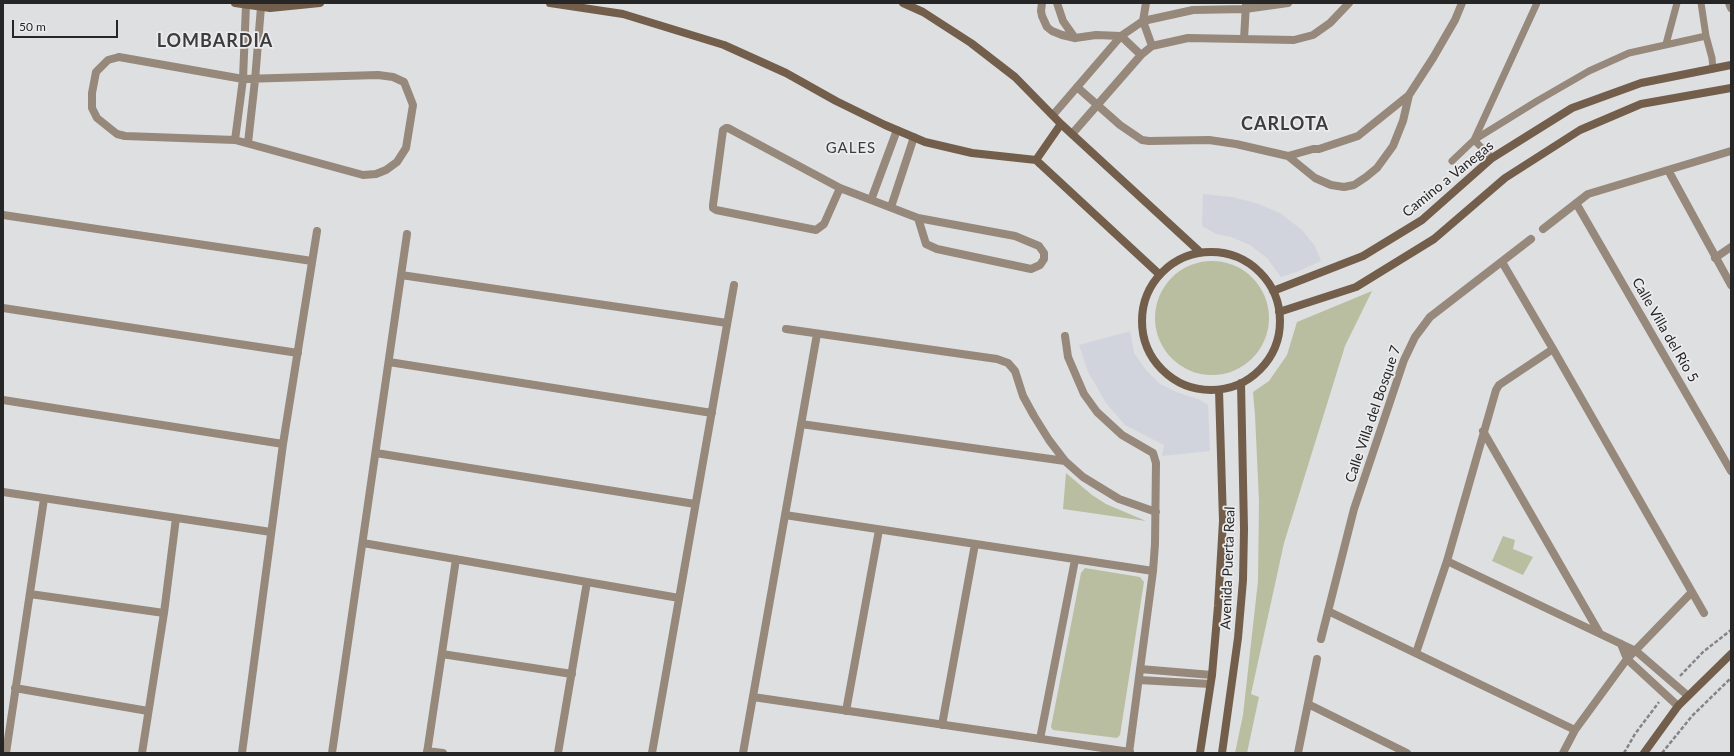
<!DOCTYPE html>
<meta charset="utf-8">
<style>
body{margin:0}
#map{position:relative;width:1734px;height:756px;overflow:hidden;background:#dedfe1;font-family:Lato,sans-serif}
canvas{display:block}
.frame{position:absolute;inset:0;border:4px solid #262627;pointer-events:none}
.scale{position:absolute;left:12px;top:20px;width:106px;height:18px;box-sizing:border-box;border:2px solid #262627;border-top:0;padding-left:5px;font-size:12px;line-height:14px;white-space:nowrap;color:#262627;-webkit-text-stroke:3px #ececee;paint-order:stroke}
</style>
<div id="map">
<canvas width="1734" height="756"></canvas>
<div class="frame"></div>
<div class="scale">50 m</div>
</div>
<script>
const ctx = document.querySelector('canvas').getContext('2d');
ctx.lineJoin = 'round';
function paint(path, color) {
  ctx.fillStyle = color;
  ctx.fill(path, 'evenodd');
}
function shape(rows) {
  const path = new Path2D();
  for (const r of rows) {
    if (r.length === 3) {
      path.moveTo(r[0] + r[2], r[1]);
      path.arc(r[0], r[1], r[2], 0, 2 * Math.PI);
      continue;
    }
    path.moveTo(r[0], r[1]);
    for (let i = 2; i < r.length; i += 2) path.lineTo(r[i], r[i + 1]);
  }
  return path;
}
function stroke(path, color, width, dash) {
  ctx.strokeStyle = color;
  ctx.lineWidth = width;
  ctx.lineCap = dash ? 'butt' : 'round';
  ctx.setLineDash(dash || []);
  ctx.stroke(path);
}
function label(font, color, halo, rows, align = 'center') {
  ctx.font = font + ' Lato,sans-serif';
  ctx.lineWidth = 3.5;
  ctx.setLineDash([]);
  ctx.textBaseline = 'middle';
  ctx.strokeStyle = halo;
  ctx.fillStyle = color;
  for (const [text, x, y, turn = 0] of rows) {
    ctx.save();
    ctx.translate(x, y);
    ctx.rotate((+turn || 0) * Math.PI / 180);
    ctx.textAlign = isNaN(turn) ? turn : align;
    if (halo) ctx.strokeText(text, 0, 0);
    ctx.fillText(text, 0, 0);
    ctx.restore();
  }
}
paint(shape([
 [1203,194,1232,197,1256,203,1280,213,1302,230,1315,246,1321,261,1299,271,1281,277,1267,258,1250,245,1231,237,1216,234,1202,226],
 [1130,331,1134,353,1146,370,1160,384,1179,393,1198,399,1208,405,1210,451,1162,456,1164,445,1125,425,1106,403,1088,372,1079,345]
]), '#d1d4dd');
paint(shape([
 [1212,318,57],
 [1372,291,1345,346,1284,543,1251,694,1259,697,1247,753,1235,753,1243,715,1258,581,1259,501,1255,415,1253,392,1269,381,1287,355,1297,322],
 [1066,473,1092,495,1106,504,1146,521,1063,509],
 [1503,536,1515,540,1513,549,1533,557,1523,575,1492,561],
 [1085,568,1140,577,1144,582,1120,735,1117,738,1053,730,1051,727,1081,573]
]), '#babea0');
stroke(shape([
 [1680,676,1703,652,1731,630],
 [1624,753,1635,734,1659,702],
 [1662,753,1692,716,1731,678]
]), '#858587', 2.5, [4, 2]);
stroke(shape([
 [1701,3,1706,36],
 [1666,44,1677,3],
 [1492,158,1474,140,1537,3],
 [1452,161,1474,140,1537,101,1589,71,1629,53,1706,36,1712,58,1713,69]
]), '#96887a', 7);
stroke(shape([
 [1042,3,1041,11,1042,16,1047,27,1052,31,1062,35,1075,38,1096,35,1121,36,1141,55],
 [1057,3,1063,21,1075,38],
 [1146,3,1143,21,1152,46],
 [1729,3,1731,8],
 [1244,39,1246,4],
 [119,57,243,79,378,75,393,77,404,82,413,105,406,148,397,162,386,170,376,174,363,175,235,140,125,136,117,134,97,118,92,108,92,93,96,72,108,60,119,57],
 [1077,87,1120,125,1142,140,1149,141,1209,140,1236,144,1288,156,1315,178,1331,185,1344,187,1354,185,1366,177,1377,168,1393,146,1403,121,1409,95,1433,58,1455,20,1462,3],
 [1053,115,1121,36,1143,21,1193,10,1245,9,1288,3],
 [1072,134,1141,55,1152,46,1188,38,1294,40,1313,35,1330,23,1349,3],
 [235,140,243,79,246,5],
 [248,143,255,80,261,7],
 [1288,156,1313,149,1319,149,1358,136,1409,95],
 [1668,170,1731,285],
 [840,188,824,224,816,230,716,210,713,208,713,205,723,130,726,128,728,128,840,188,918,218,1015,236,1039,246,1044,253,1044,259,1040,265,1031,269,937,249,926,244,918,218],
 [871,200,897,130],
 [1576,203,1731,471],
 [891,207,914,137],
 [3,215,312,261],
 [1543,229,1588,194,1731,151],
 [1715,258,1731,247],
 [1502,262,1553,349,1704,613],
 [401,275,727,323],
 [3,308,298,353],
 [786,329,997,359,1008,363,1015,371,1023,396,1034,416,1049,440,1065,461,1083,477,1119,499,1156,512],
 [1065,336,1068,357,1084,394,1097,412,1122,435,1153,453,1156,463,1155,544,1153,571,1129,753],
 [389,362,712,413],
 [3,400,283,444],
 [801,424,1065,461],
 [1483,431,1599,632],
 [376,453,695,504],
 [3,492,271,532],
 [785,515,1153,571],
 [363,543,679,598],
 [1447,561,1636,651,1687,695],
 [30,594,164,613],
 [1328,611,1575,730],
 [1321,639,1354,509,1404,360,1415,337,1430,317,1531,239],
 [1621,644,1627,659,1678,706],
 [1416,653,1447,561,1496,390,1499,385,1553,349],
 [442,654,572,674],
 [1140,669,1212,675],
 [1139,680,1210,684],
 [15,688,148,711],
 [753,697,1130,752],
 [1308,704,1407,753],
 [846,711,879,530],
 [942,725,975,544],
 [1040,739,1075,560],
 [427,751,443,753],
 [6,753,44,499],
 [142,753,164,613,176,518],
 [242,753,283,444,317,231],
 [332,753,407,234],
 [427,753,456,559],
 [558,753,587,582],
 [652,753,734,285],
 [743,753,817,334],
 [1298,753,1317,659],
 [1563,753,1575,730,1627,659,1691,593]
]), '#96887a', 8);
stroke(shape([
 [235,3,270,8,320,3],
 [550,3,623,14,724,45,786,73,836,101,885,125,925,142,972,153,1036,160,1159,274],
 [903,3,923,12,971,43,1015,77,1061,124,1200,252],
 [1036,160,1061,124],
 [1211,321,69],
 [1273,291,1363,256,1422,220,1492,158,1572,108,1641,83,1731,65],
 [1279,312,1356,287,1434,239,1505,178,1580,130,1641,104,1731,88],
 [1200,753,1212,675,1218,606,1223,521,1219,390],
 [1222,753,1238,638,1243,580,1244,529,1241,383],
 [1644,753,1678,706,1731,654]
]), '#725e4a', 8);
label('14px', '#262627', '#ececee', [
 ["Camino a Vanegas",1448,179,-39],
 ["Calle Villa del Río 5",1665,330,60],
 ["Calle Villa del Bosque 7",1373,414,-71],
 ["Avenida Puerta Real",1228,568,-88]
]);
ctx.letterSpacing = '1px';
label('15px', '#3c3c3e', '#ececee', [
 ["GALES",851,148]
]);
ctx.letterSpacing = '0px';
ctx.letterSpacing = '1px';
label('bold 18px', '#3c3c3e', '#ececee', [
 ["LOMBARDIA",215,41],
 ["CARLOTA",1285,124]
]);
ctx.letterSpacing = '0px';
</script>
